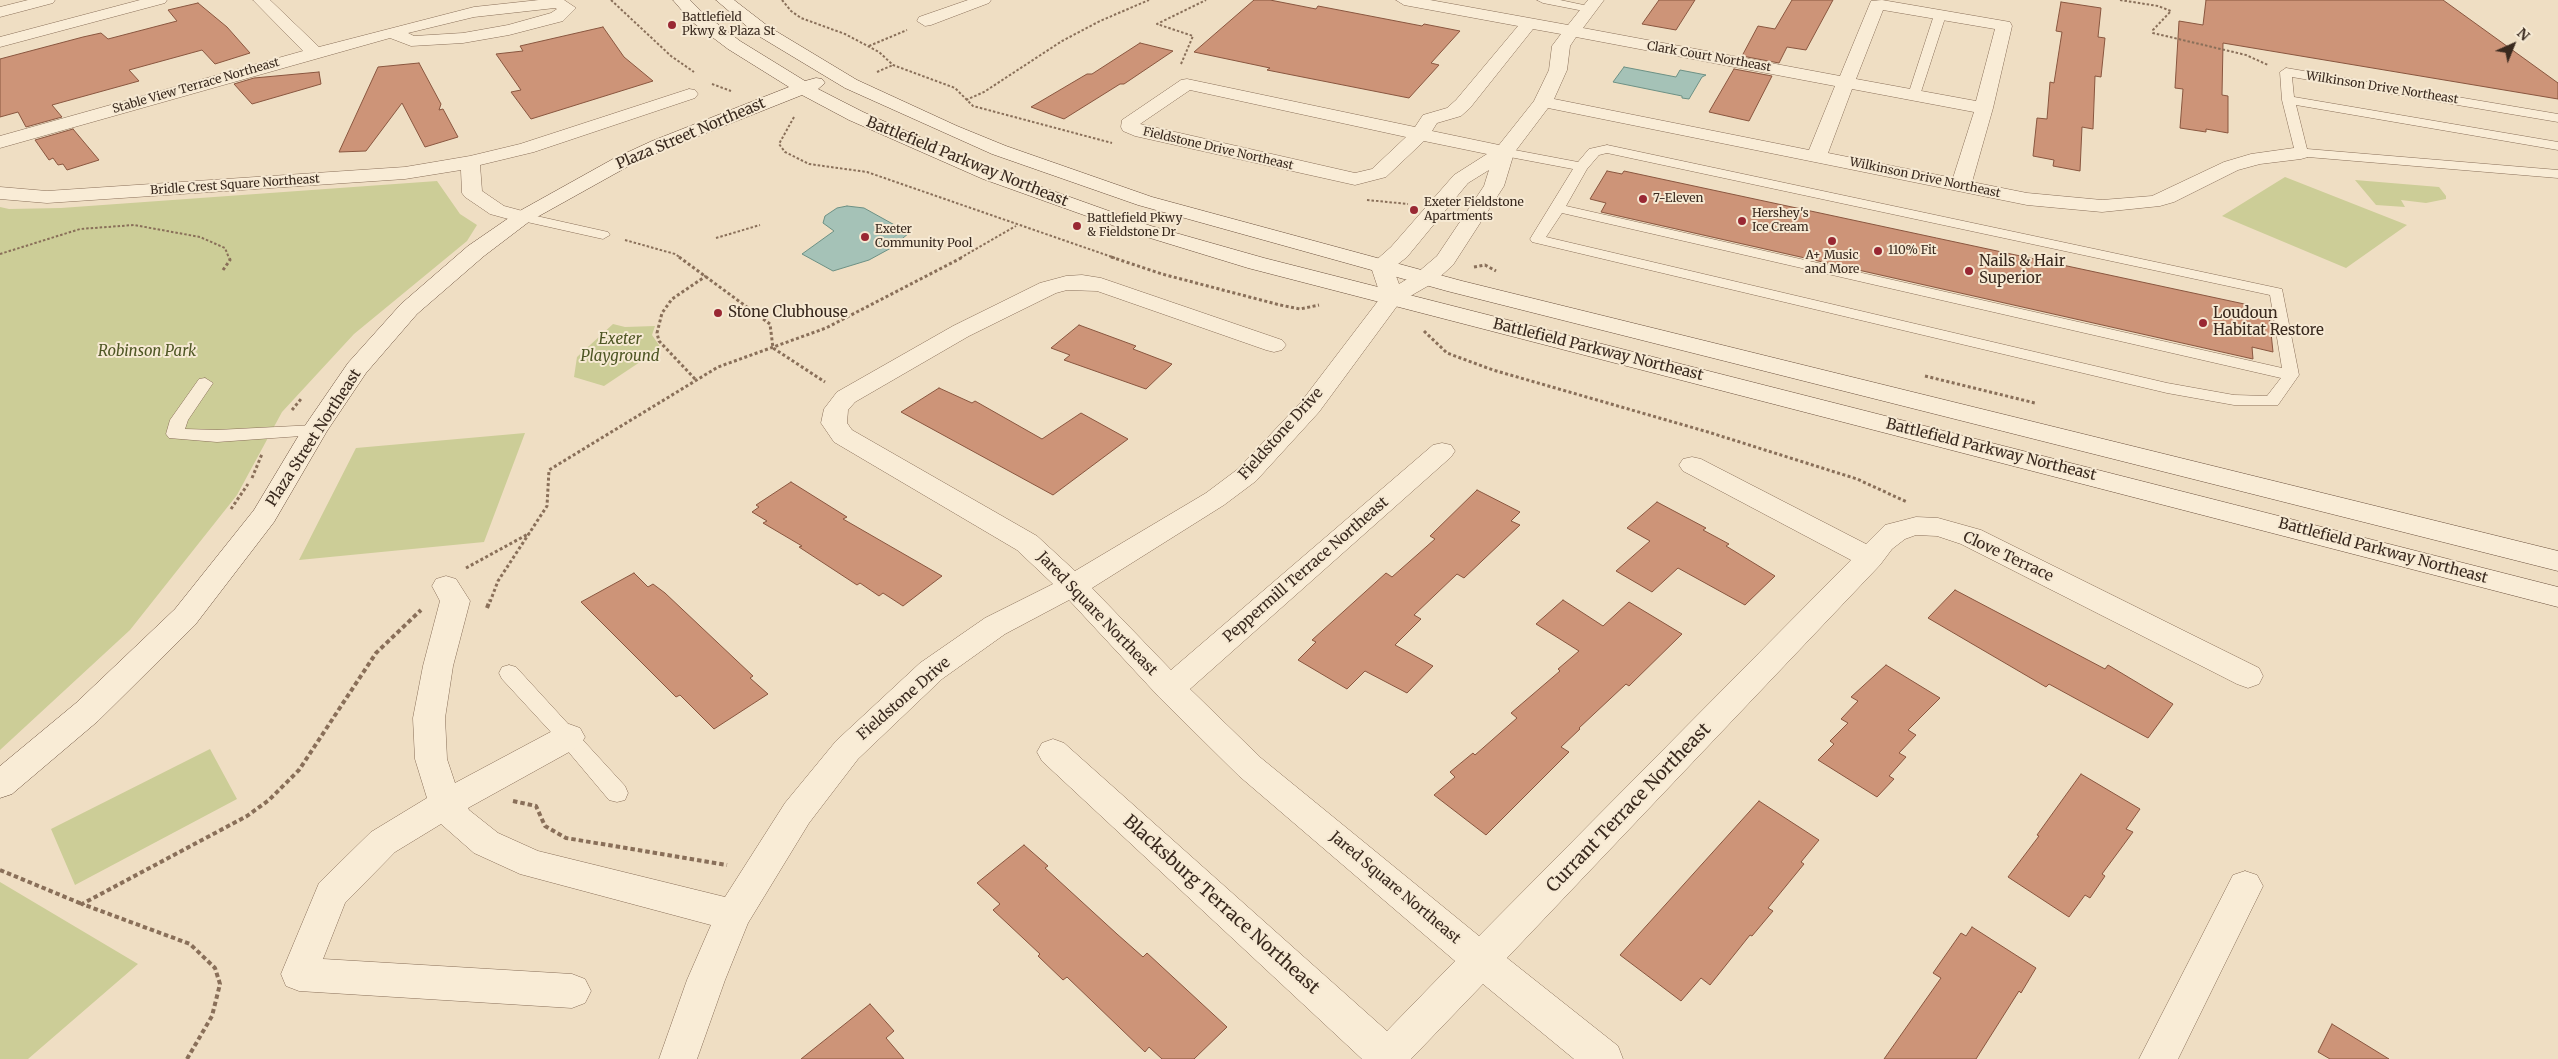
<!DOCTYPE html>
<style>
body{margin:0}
#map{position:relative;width:2558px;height:1059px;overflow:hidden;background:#efdec3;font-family:Merriweather,serif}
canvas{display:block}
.north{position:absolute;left:2488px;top:20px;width:50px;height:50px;-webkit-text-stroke:4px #f6e9d3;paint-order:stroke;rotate:44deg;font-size:14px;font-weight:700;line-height:20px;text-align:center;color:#39291e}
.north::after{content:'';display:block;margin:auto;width:18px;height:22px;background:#39291e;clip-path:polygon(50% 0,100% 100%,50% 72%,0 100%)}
</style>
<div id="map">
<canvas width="2558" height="1059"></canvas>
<div class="north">N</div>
</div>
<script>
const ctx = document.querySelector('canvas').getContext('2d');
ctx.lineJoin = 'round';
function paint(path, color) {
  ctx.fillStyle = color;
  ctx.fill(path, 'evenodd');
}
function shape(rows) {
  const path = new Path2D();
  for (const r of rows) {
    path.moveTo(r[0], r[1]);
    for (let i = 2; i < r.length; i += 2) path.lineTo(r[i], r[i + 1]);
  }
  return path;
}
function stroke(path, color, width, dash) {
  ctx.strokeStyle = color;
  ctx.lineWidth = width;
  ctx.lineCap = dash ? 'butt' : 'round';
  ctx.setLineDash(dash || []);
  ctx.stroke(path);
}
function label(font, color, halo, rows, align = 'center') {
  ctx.font = font + ' Merriweather,serif';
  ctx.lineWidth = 4;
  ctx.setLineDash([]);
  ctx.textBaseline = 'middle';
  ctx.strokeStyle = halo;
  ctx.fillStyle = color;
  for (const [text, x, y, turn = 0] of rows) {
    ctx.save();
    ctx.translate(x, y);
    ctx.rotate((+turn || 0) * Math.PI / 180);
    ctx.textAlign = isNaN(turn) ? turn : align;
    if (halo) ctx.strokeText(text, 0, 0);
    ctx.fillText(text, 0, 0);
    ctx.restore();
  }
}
paint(shape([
 [2285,177,2407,225,2346,268,2222,216],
 [2355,180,2439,187,2446,196,2446,199,2426,203,2401,200,2405,207,2376,205],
 [437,181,460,214,477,225,467,241,354,334,282,412,237,495,130,630,0,750,0,207,9,209,61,208],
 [613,324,625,327,655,326,652,335,661,348,604,386,574,377,577,357],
 [525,433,484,542,299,560,356,448],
 [210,749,237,799,75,885,51,829],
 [0,882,138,964,28,1059,0,1059]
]), '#cccd97');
const water = shape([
 [1624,67,1676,77,1680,70,1706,75,1702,77,1689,99,1682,98,1682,96,1613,82,1624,67],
 [847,206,864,208,909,233,891,248,869,260,833,271,802,254,834,231,823,223,825,216,837,208,847,206]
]);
paint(water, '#a5c2b7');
stroke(water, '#6c9084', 1);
const building = shape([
 [1254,0,1270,0,1316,9,1318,6,1422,26,1424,24,1460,31,1431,63,1439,65,1409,98,1267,70,1270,68,1194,52,1254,0],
 [1659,0,1695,0,1676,30,1642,24,1659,0],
 [1792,0,1833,0,1806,50,1787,47,1779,63,1742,56,1758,26,1775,29,1792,0],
 [2206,0,2443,0,2558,83,2558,99,2223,43,2222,95,2228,96,2228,133,2206,129,2206,132,2180,128,2183,89,2175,88,2179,21,2203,25,2206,0],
 [2061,2,2101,8,2098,37,2105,38,2101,77,2095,76,2093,129,2082,127,2080,171,2053,166,2054,160,2033,156,2037,118,2047,119,2050,82,2054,83,2062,32,2056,31,2061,2],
 [198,3,227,27,250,53,215,64,202,50,129,70,139,81,52,105,62,117,26,127,18,112,0,117,0,59,83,37,101,33,108,39,177,21,168,10,198,3],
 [603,27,624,57,653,81,531,119,511,92,521,90,496,54,523,51,520,46,603,27],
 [1140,43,1173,51,1124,84,1120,84,1064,119,1031,107,1087,74,1092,74,1140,43],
 [419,63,441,104,439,110,443,109,458,137,425,147,402,103,366,151,339,152,378,67,419,63],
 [1734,69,1772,76,1749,121,1709,112,1734,69],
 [319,72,321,84,252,104,234,84,254,78,319,72],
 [73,129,99,160,67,170,63,164,58,165,53,158,49,160,35,140,73,129],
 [1607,171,1622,174,1624,171,2249,305,2249,308,2269,313,2273,352,2252,347,2253,359,1601,212,1606,203,1590,199,1607,171],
 [1079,325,1136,346,1133,349,1172,364,1146,389,1064,360,1070,355,1051,348,1079,325],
 [939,388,972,403,975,401,1042,439,1081,413,1128,439,1053,495,901,412,939,388],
 [791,482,847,517,843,519,942,576,903,606,883,593,879,596,860,583,857,585,799,547,802,546,763,523,767,521,752,512,759,507,756,505,791,482],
 [1477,490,1520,512,1511,521,1520,525,1464,578,1457,574,1414,615,1421,619,1395,645,1433,666,1407,693,1365,671,1347,689,1298,660,1316,642,1312,640,1386,573,1392,577,1435,539,1430,536,1477,490],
 [1657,502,1706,528,1703,530,1729,544,1726,546,1775,576,1745,605,1678,568,1652,592,1616,571,1650,541,1627,528,1657,502],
 [634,573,648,587,653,584,665,593,753,676,750,678,768,694,714,729,680,695,676,697,581,602,634,573],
 [1955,590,2105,669,2108,665,2173,704,2148,738,2049,684,2046,687,1928,618,1955,590],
 [1563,600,1603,626,1629,602,1682,634,1629,686,1626,684,1579,728,1580,729,1561,747,1569,752,1486,835,1434,795,1455,777,1450,772,1473,753,1475,755,1517,718,1511,713,1560,671,1558,669,1579,651,1536,624,1563,600],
 [1886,665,1940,698,1908,730,1916,735,1899,753,1906,757,1889,776,1894,779,1877,797,1818,760,1834,744,1830,741,1848,723,1841,719,1858,701,1851,697,1886,665],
 [2081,774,2140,809,2126,829,2133,832,2102,874,2105,876,2090,898,2085,895,2069,917,2008,877,2039,836,2037,835,2081,774],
 [1759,801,1819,840,1801,862,1804,864,1768,908,1773,911,1752,936,1750,935,1710,985,1701,978,1681,1001,1620,955,1759,801],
 [1024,845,1048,866,1045,868,1117,934,1143,957,1147,953,1227,1027,1194,1059,1162,1059,1149,1047,1145,1052,1067,977,1063,980,1038,956,1040,954,993,910,1000,904,977,883,1024,845],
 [1972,927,2036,968,2021,993,2019,991,1976,1059,1884,1059,1941,978,1933,973,1961,933,1966,936,1972,927],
 [870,1004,894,1031,886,1038,904,1059,801,1059,870,1004],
 [2332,1024,2389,1059,2330,1059,2318,1052,2332,1024]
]);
paint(building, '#cd9478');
stroke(building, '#89563f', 1);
const service = shape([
 [1537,0,1560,0,1593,7,1595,9,1589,12,1543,3,1537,0],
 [1940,12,1946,15,1920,95,1918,98,1910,98,1908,95,1934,15,1940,12],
 [2286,68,2558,114,2558,122,2292,77,2294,97,2558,142,2558,150,2296,105,2307,149,2558,170,2558,178,2296,156,2282,100,2280,72,2286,68],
 [1607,145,2282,289,2299,375,2278,405,2234,405,2167,393,1532,242,1530,239,1573,169,1499,155,1497,152,1499,149,1504,148,1578,162,1589,149,1607,145],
 [1607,153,2270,295,2282,368,1566,206,1587,169,1599,155,1607,153],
 [1562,213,2281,378,2267,396,2234,395,2167,383,1546,237,1562,213],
 [523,213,608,232,610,235,603,239,518,220,516,217,523,213],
 [205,378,213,383,188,420,185,429,217,430,315,425,321,426,324,430,321,434,315,435,217,442,169,438,166,434,170,420,199,379,205,378],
 [509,665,516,667,625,786,628,793,625,800,617,802,609,800,561,743,502,679,499,673,502,667,509,665]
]);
const minor = shape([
 [140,0,167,0,165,3,0,47,0,37,140,0],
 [253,0,270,0,319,47,474,7,539,0,564,0,576,8,563,21,509,35,463,43,411,46,390,38,0,148,0,136,303,51,253,0],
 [555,8,557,9,551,13,508,25,463,33,414,36,408,33,474,17,555,8],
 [968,0,991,0,989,3,931,25,925,26,917,21,919,17,968,0],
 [1396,0,1430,0,1568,25,1588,0,1604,0,1583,28,1840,76,1871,1,1882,0,2010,22,2012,26,1993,108,1972,182,2027,193,2102,200,2152,196,2224,162,2251,154,2301,147,2308,149,2311,153,2308,157,2301,159,2260,164,2238,170,2174,202,2160,206,2102,212,2027,205,1548,108,1514,153,1504,186,1453,265,1433,283,1400,302,1319,412,1256,481,1224,505,1092,588,1171,670,1433,445,1442,443,1451,445,1455,451,1451,457,1190,689,1261,758,1479,936,1851,560,1683,471,1679,465,1683,459,1692,457,1701,459,1866,544,1885,525,1916,517,1938,518,1981,530,2259,668,2263,676,2259,684,2248,688,2237,684,1961,544,1937,536,1916,535,1905,539,1892,549,1880,565,1507,958,1618,1046,1623,1059,1574,1059,1483,984,1411,1059,1362,1059,1042,761,1037,752,1042,743,1053,739,1064,743,1387,1031,1455,961,1239,776,1159,697,1069,600,1005,634,942,679,858,759,809,823,748,923,725,980,697,1059,659,1059,687,980,711,925,520,874,474,853,441,824,395,852,345,903,323,959,572,974,585,979,591,991,585,1003,572,1008,299,991,286,986,281,974,319,883,371,832,427,798,415,759,413,718,423,666,440,601,432,586,436,579,446,576,456,579,470,601,453,666,445,718,447,759,455,783,558,728,569,724,580,728,585,737,580,746,468,808,469,810,498,833,538,851,725,897,785,803,836,741,920,663,985,618,1053,584,1017,550,834,442,821,423,824,409,837,392,953,326,1040,283,1066,276,1082,275,1101,278,1282,340,1286,345,1282,350,1274,352,1266,350,1097,291,1067,290,1056,293,969,336,855,402,848,410,847,423,852,430,1037,536,1075,571,1206,493,1238,469,1301,402,1381,297,1371,267,1374,262,1391,247,1454,175,1487,154,1424,141,1386,177,1355,185,1135,136,1123,131,1121,127,1122,120,1181,80,1187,79,1415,127,1423,115,1447,108,1456,100,1518,26,1404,5,1396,0],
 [1883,10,1995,29,1976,101,1856,79,1883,10],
 [1533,29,1561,34,1552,46,1549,70,1534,101,1499,145,1432,131,1437,123,1461,116,1470,108,1533,29],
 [1576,37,1835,86,1809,150,1554,99,1567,70,1570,46,1576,37],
 [1852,89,1974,112,1953,178,1828,153,1852,89],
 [1190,90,1406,137,1372,169,1355,173,1140,124,1190,90],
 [1489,170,1484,186,1437,256,1417,273,1399,284,1393,268,1407,257,1468,183,1489,170],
 [689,89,695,90,698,94,695,98,534,152,480,165,482,191,504,206,530,213,533,217,530,221,523,223,490,214,465,197,462,193,461,170,405,179,47,203,0,199,0,187,47,191,405,167,470,156,520,144,689,89],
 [2245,871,2257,875,2263,886,2178,1059,2139,1059,2233,875,2245,871]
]);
const tertiary = shape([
 [28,0,55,0,53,3,0,17,0,7,28,0]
]);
const secondary = shape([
 [673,0,690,0,703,13,740,41,805,81,816,78,822,79,825,83,818,89,863,112,997,171,1151,226,1264,258,2558,587,2558,607,1248,268,1137,234,983,179,849,120,802,95,666,149,627,167,530,221,484,256,417,314,366,373,327,431,274,522,195,625,98,721,12,794,0,798,0,766,76,703,175,609,254,510,302,430,348,363,401,304,468,246,516,213,613,159,652,141,789,87,728,49,691,21,673,0],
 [716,0,734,0,769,27,857,80,957,126,1006,146,1152,197,1462,281,2558,551,2558,571,1447,291,1138,205,992,154,845,88,757,35,716,0]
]);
stroke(service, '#896f59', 1);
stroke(minor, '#896f59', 1);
stroke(tertiary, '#896f59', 1);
stroke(secondary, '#6b503d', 1);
stroke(shape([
 [611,0,671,56,694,72],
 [782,0,791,11,801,18,845,34,879,52,893,65,955,88,973,106,1112,143],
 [2120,0,2158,6,2171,11,2153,30,2153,33,2246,55,2268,65],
 [869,46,907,30],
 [1181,64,1193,36,1157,24,1206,0],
 [877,72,893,65],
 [712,84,731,91],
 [966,100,984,92,1062,41,1100,21,1149,0],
 [794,117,779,144,785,152,809,164,867,172,1115,258],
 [1367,200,1408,204],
 [716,238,760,225],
 [625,240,675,254,681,258],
 [0,254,80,229,134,225,200,237,225,248,229,258],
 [960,258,1016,226]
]), '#896f59', 2, [2.5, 2]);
stroke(shape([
 [679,257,770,324,773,348,825,382],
 [1111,257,1162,274,1280,305,1300,309,1319,305],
 [1474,267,1485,265,1496,271],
 [223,270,230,260,229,257],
 [1424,331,1447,353,1493,370,1708,432,1857,479,1907,502],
 [1925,376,2035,403],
 [695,379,659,341,657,333,662,313,672,299,706,276],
 [292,410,301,399],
 [252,478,262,454],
 [231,509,248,484],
 [466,568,530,533],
 [490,602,498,581,547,506,549,470,718,367,826,328,963,257]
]), '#896f59', 3, [3, 2.5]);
stroke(shape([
 [487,608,490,600],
 [513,801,536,806,545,826,566,838,727,865],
 [0,870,82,904],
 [187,1059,212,1016,220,984,215,968,190,944,82,904,247,816,269,800,299,770,376,653,421,610]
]), '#896f59', 4, [4.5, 3]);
paint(service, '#f9ecd6');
paint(minor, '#f9ecd6');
paint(tertiary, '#f9ecd6');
paint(secondary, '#f9ecd6');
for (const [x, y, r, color] of [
 [672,25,5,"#992833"],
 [1643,199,5,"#992833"],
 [1414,210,5,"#992833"],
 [1742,221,5,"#992833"],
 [1077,226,5,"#992833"],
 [865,237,5,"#992833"],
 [1832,241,5,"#992833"],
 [1878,251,5,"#992833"],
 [1969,271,5,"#992833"],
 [718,313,5,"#992833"],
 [2203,323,5,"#992833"]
]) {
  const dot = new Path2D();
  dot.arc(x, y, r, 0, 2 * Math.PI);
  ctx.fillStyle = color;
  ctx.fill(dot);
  stroke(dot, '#f6e9d3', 2);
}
label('12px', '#39291e', '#f6e9d3', [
 ["Battlefield",682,18],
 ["Pkwy & Plaza St",682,32],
 ["7-Eleven",1653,199],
 ["Exeter Fieldstone",1424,203],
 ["Apartments",1424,217],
 ["Hershey's",1752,214],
 ["Ice Cream",1752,228],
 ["Battlefield Pkwy",1087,219],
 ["& Fieldstone Dr",1087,233],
 ["Exeter",875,230],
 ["Community Pool",875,244],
 ["110% Fit",1888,251],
 ["A+ Music",1832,256,"center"],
 ["and More",1832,270,"center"]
], 'left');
label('12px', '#39291e', '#f6e9d3', [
 ["Clark Court Northeast",1709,57,10],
 ["Stable View Terrace Northeast",196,86,-16],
 ["Wilkinson Drive Northeast",2382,88,9],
 ["Fieldstone Drive Northeast",1218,149,13],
 ["Wilkinson Drive Northeast",1925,178,12],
 ["Bridle Crest Square Northeast",235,185,-4]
]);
label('15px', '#39291e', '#f6e9d3', [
 ["Plaza Street Northeast",691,134,-23],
 ["Battlefield Parkway Northeast",967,162,22],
 ["Battlefield Parkway Northeast",1598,350,14],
 ["Fieldstone Drive",1281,434,-48],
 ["Plaza Street Northeast",314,438,-57],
 ["Battlefield Parkway Northeast",1991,450,14],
 ["Battlefield Parkway Northeast",2383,551,15],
 ["Clove Terrace",2008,557,25],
 ["Peppermill Terrace Northeast",1306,570,-41],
 ["Jared Square Northeast",1097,614,46],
 ["Fieldstone Drive",904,699,-41],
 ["Jared Square Northeast",1395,888,40]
]);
label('15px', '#39291e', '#f6e9d3', [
 ["Nails & Hair",1979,262],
 ["Superior",1979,279],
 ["Stone Clubhouse",728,313],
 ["Loudoun",2213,314],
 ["Habitat Restore",2213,331]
], 'left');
label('italic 15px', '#4e5624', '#f6e9d3', [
 ["Exeter",620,340],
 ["Playground",620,357],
 ["Robinson Park",147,352]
]);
label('18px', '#39291e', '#f6e9d3', [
 ["Currant Terrace Northeast",1629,808,-46],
 ["Blacksburg Terrace Northeast",1221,905,42]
]);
</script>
